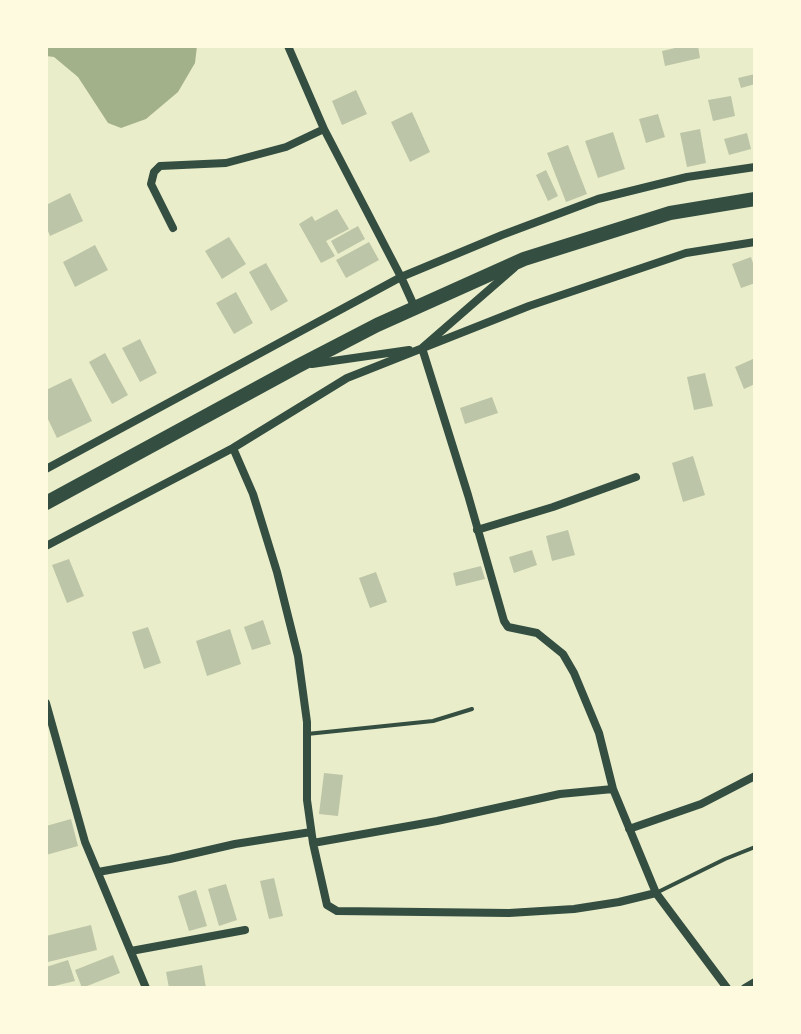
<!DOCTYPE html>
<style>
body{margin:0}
#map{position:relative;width:801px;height:1034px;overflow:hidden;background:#e9edc9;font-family:Barlow,sans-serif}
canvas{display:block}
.frame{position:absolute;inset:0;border:48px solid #fefae0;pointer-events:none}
</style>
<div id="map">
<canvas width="801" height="1034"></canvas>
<div class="frame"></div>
</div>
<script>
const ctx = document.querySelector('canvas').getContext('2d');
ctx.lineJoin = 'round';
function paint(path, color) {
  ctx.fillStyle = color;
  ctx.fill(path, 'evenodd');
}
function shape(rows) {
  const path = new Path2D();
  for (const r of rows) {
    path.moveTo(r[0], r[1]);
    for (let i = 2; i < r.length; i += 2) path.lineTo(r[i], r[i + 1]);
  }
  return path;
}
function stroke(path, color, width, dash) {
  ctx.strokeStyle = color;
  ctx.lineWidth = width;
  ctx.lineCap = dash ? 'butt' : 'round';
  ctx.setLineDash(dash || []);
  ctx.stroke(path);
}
paint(shape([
 [46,46,197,46,195,63,178,92,146,119,121,128,108,123,78,77,54,57,46,56]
]), '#a3b18a');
paint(shape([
 [684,46,698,46,700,58,665,66,662,51],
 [755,74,755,84,741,88,738,78],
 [356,90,367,114,342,125,332,101],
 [731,96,735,116,713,121,708,100],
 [412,112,430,152,410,162,391,122],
 [658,114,665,137,646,143,639,119],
 [700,129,706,163,687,167,680,133],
 [613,132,625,169,598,178,585,141],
 [747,133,751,149,729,155,724,139],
 [568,145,587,194,566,202,547,153],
 [546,170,558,196,548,201,536,175],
 [70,193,83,221,50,236,46,226,46,205],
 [337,209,349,229,326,241,335,256,321,263,299,224,312,216,315,221],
 [358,226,365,239,338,254,331,241],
 [229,237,246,264,222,279,205,251],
 [369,242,379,260,346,278,336,260],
 [95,245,108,270,75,287,63,262],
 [751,257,755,269,755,283,741,288,732,264],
 [266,263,288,301,271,311,249,272],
 [236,292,253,323,234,334,216,303],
 [140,339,157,373,140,382,122,348],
 [105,353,128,395,112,404,89,362],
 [753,359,755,364,755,384,744,389,735,367],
 [705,373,713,406,694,410,687,377],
 [71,378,92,421,57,438,46,415,46,390],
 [492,397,498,413,465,424,460,408],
 [693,456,705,495,683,502,672,463],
 [568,530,575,555,552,561,546,536],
 [532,550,537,565,514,573,509,557],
 [69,559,84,596,67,603,52,565],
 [481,566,485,579,456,586,453,573],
 [376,572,387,602,370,608,359,578],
 [263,620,271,644,252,650,244,627],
 [148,627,161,663,144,669,132,632],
 [230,629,241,664,207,676,196,641],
 [324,773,343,775,338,816,319,814],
 [71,819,78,846,46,855,46,826],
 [274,878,283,916,269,919,260,881],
 [226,884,237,920,219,926,208,889],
 [196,890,207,926,189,931,178,896],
 [91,925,97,950,48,962,46,936],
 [113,955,120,973,82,988,75,970],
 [68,960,75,981,46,988,46,967],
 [202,965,206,988,169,988,166,972]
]), '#bcc5a7');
stroke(shape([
 [307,734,433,721,472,709],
 [656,893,725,859,755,847]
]), '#344e41', 4);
stroke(shape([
 [288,46,324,129,401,277,415,308],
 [173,228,151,184,154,172,160,166,226,163,286,147,324,129],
 [514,268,422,348,468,495,504,621,508,627,537,633,563,654,574,673,599,733,613,789,656,893,727,988],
 [312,364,409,350],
 [233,448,253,494,277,572,298,656,307,722,307,800,313,843,327,905,337,911,509,913,574,909,619,902,656,893],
 [46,469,401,277,502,235,598,199,687,177,755,167],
 [477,530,553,507,636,477],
 [46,546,233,448,347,378,529,306,686,253,755,242],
 [46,703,85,842,146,988],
 [629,829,701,804,755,776],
 [313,843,437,821,560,794,613,789],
 [98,872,170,859,235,844,311,832],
 [131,951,245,930],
 [745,988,755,982]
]), '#344e41', 8);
stroke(shape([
 [46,503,298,366,377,325,524,259,670,213,755,199]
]), '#344e41', 14);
</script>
